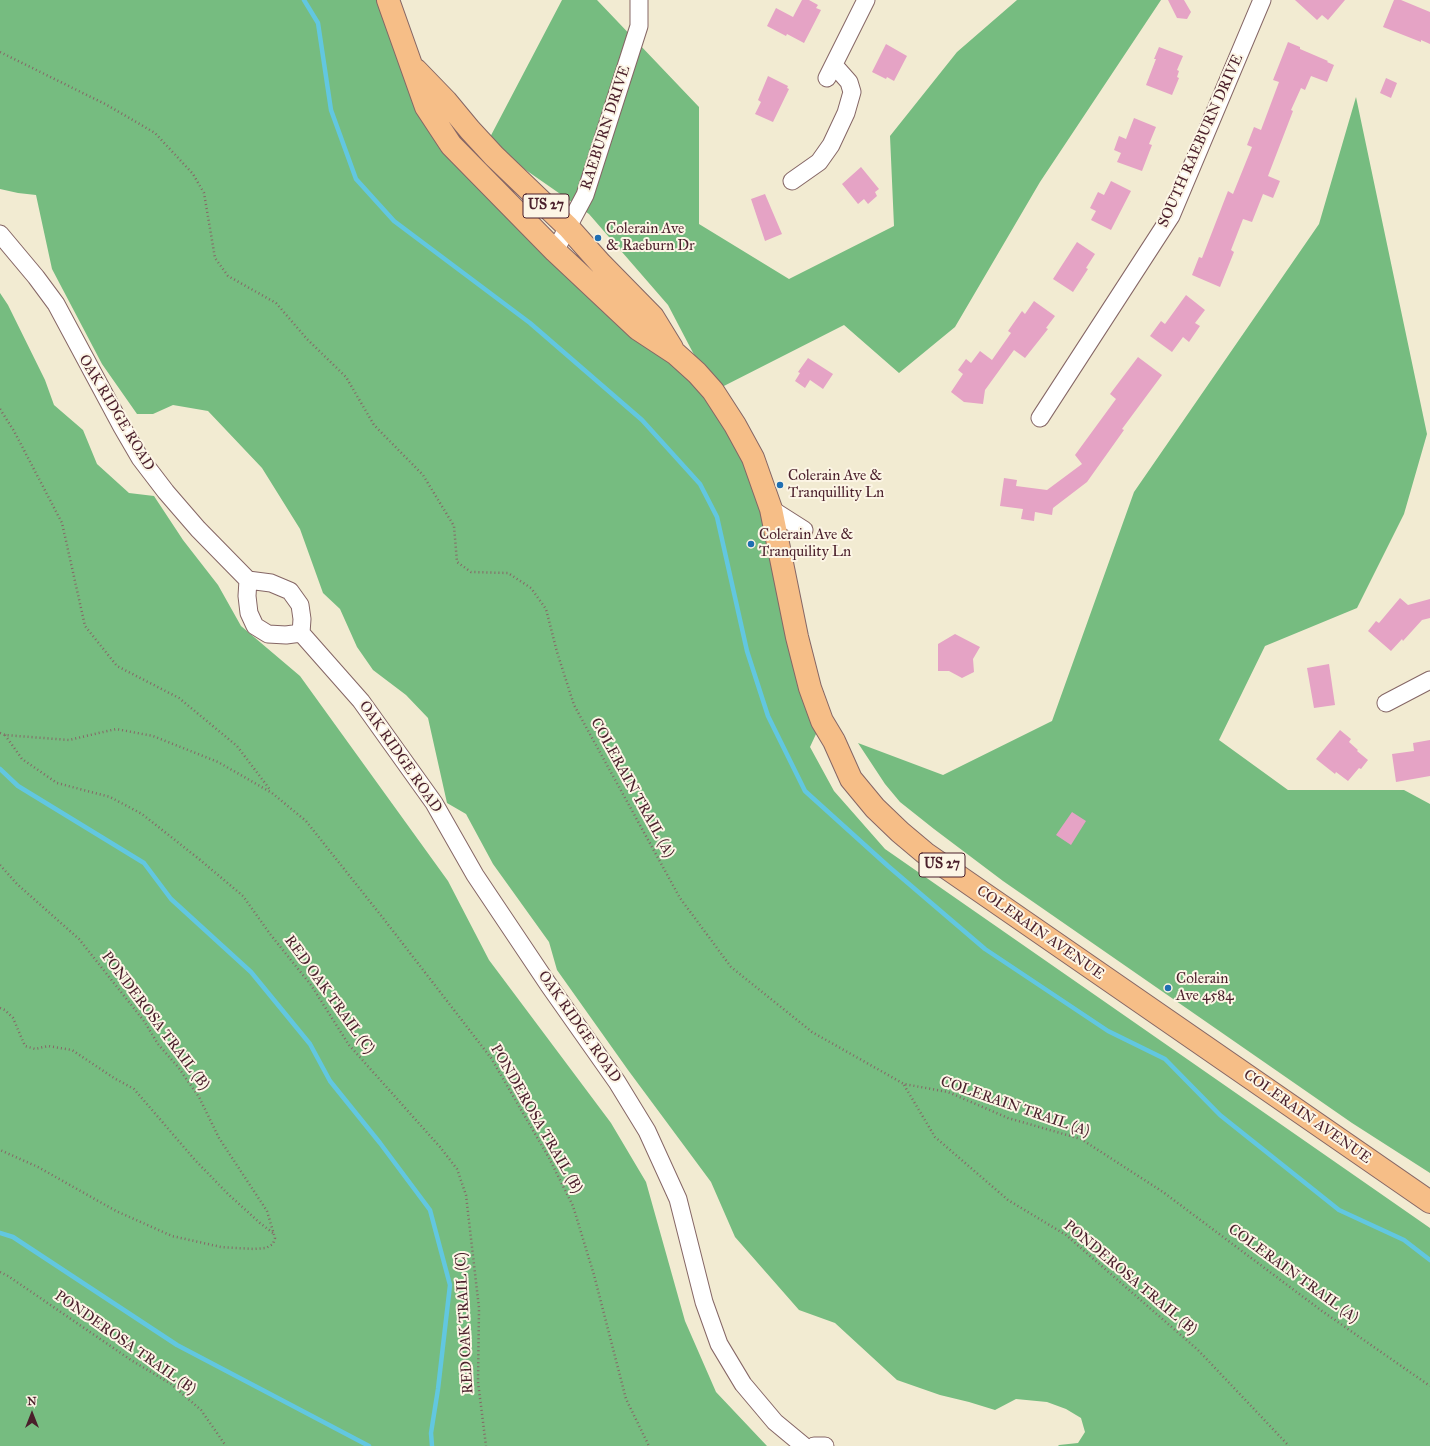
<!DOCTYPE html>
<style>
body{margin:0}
#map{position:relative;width:1430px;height:1446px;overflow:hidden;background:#f2ebd2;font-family:"IM FELL Great Primer",serif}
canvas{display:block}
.north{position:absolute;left:12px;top:1394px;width:40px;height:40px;-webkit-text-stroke:3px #fcf5e5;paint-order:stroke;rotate:0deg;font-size:11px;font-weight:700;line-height:16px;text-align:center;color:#4a1f2b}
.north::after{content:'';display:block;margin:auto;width:14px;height:18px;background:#4a1f2b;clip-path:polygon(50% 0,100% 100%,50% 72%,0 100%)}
</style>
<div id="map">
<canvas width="1430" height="1446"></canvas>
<div class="north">N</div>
</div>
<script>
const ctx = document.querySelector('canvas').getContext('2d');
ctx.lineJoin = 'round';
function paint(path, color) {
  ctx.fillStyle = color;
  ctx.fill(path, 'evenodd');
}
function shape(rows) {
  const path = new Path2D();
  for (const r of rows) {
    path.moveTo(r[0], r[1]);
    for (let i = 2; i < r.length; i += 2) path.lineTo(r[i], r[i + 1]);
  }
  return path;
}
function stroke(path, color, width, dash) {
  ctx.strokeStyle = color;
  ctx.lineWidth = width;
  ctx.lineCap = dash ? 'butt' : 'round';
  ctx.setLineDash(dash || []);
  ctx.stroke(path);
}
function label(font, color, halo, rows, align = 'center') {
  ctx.font = font + ' "IM FELL Great Primer",serif';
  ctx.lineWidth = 4;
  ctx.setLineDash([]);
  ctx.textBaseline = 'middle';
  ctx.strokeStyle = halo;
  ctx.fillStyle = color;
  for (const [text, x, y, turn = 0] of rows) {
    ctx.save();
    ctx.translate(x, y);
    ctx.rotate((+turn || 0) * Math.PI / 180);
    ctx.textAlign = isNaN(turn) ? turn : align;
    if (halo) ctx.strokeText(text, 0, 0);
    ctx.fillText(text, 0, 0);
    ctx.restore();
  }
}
paint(shape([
 [0,0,388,0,451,145,712,389,668,305,589,214,487,143,562,0,597,0,699,107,699,224,789,279,894,226,890,136,957,52,1017,0,1161,0,1040,182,955,327,899,373,844,325,714,391,735,425,822,721,810,747,834,791,885,849,1430,1228,1430,1446,1058,1446,1059,1445,1078,1443,1085,1432,1081,1418,1066,1409,1047,1402,1016,1399,995,1410,969,1402,940,1395,897,1380,835,1323,799,1310,735,1237,711,1182,628,1070,557,970,549,942,493,864,466,814,447,803,428,718,406,695,373,670,357,647,340,609,323,593,300,529,262,468,208,411,173,405,153,414,137,414,102,364,52,269,36,195,18,193,0,189],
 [1356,97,1427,434,1404,514,1357,608,1265,646,1219,740,1288,790,1404,790,1430,804,1430,1173,1352,1123,1003,881,934,829,900,802,885,784,858,743,943,775,1052,721,1134,492,1319,224],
 [0,293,8,305,45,380,54,405,83,430,97,464,129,493,154,496,183,540,218,585,241,626,300,676,448,881,489,960,611,1123,646,1182,685,1321,716,1392,767,1446,0,1446]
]), '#76bc80');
stroke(shape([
 [304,0,318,23,331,110,356,179,394,221,530,323,642,420,700,484,717,517,747,651,768,716,805,791,888,866,985,949,1108,1031,1165,1059,1220,1115,1339,1210,1404,1240,1430,1260],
 [0,769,18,786,144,863,171,899,251,972,310,1044,330,1081,380,1143,430,1210,450,1285,438,1389,431,1433,432,1446],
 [0,1233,13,1237,177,1345,369,1446]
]), '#62c7e0', 4.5);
paint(shape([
 [802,0,809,0,818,5,816,8,821,10,804,43,787,34,786,36,767,26,776,8,793,17],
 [1168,0,1184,0,1191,12,1187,19,1177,18],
 [1295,0,1345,0,1328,20,1322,15,1317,20],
 [1394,0,1401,0,1430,12,1430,44,1421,40,1421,42,1383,27],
 [1288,42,1300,47,1300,49,1328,61,1327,62,1334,65,1327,82,1311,76,1305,90,1301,88,1291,110,1293,111,1268,176,1280,181,1273,198,1263,194,1252,222,1243,219,1231,250,1234,252,1220,287,1192,275,1199,257,1202,258,1228,191,1233,194,1252,147,1247,145,1254,127,1261,130,1279,82,1273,80],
 [886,44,907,56,894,81,887,77,886,79,872,72],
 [1159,47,1183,56,1177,70,1179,71,1177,77,1179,78,1172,95,1146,85,1156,59,1154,59],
 [768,76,788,86,787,88,789,89,773,122,755,114,761,102,758,100],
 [1386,78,1397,83,1391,98,1380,93],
 [1134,118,1156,127,1149,144,1152,145,1142,171,1117,162,1121,153,1114,150,1119,136,1126,139],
 [861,167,879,189,875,192,877,196,868,204,864,199,858,204,842,184],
 [1111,181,1131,191,1111,230,1091,220,1096,211,1090,208,1098,192,1104,195],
 [765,194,782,234,765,241,751,199],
 [1077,242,1095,254,1086,268,1088,269,1073,292,1053,279],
 [1186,295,1205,310,1195,323,1200,326,1189,342,1183,337,1172,352,1150,336,1161,321,1165,324],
 [1034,301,1055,316,1046,328,1048,329,1025,358,1014,350,985,390,983,404,964,402,951,392,963,374,958,370,966,359,971,363,980,351,992,360,1011,333,1008,331,1022,311,1025,314],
 [1138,357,1162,375,1122,429,1124,430,1087,482,1053,508,1052,515,1035,512,1034,521,1021,519,1023,509,1000,506,1004,478,1017,480,1016,486,1047,490,1082,464,1075,455,1116,399,1110,394],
 [808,358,833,374,823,389,810,380,805,388,795,381,800,373,798,372],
 [1400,598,1408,605,1430,599,1430,618,1422,620,1403,641,1402,639,1391,651,1368,631,1376,621,1379,623],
 [955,634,980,647,973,659,974,672,962,678,949,671,938,671,938,644],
 [1329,664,1335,705,1314,708,1307,668],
 [1340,730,1351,739,1349,742,1358,750,1357,751,1368,760,1361,769,1359,768,1348,781,1336,772,1335,774,1316,759],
 [1430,740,1430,776,1396,782,1392,754,1414,751,1413,743],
 [1072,812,1086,821,1071,845,1056,835]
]), '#e5a3c5');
const minor = shape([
 [827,78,866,0],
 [792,181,819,162,831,145,846,113,852,92,849,82,834,65],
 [0,234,36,277,56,304,122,427,140,458,166,492,198,529,248,580],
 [555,251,585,195,639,26,639,0],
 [1040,418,1171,216,1262,0],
 [771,509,804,530],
 [301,633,286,635,268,634,255,626,249,613,247,596,248,580,271,583,290,591,300,605,302,619,301,633,361,701,434,803,475,875,548,984,617,1082,647,1131,678,1199,704,1302,719,1344,743,1384,775,1422,804,1446],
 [1386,703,1430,680],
 [814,1446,825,1446]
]);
const major = shape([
 [388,0,426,107,451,145,555,251,638,329,676,354,697,373,713,391,735,425,753,458,771,509,797,637,810,688,822,721,834,741,851,779,875,808,900,832,925,853,1430,1202],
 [416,70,446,101,470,130,494,156,568,227,601,264,653,317,672,348]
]);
stroke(minor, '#856665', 19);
stroke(major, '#856665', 24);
stroke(shape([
 [0,52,107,105,155,133,193,174,204,193,215,258,228,276,276,303,307,339,346,377,374,425,423,475,454,526,457,562,471,572,508,573,531,588,546,609,557,652,574,705,680,898,731,967,812,1032,904,1084,948,1092,1008,1118,1081,1139,1163,1192,1322,1311,1430,1386],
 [0,409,14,431,62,523,85,626,117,666,179,698,237,746,271,791],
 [0,733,5,735,69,740,116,729,153,736,218,762,272,793,306,821,383,918,491,1058,549,1158,573,1206,594,1275,626,1399,649,1446],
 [5,735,22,759,57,783,110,797,142,814,199,859,243,896,270,934,311,985,349,1045,440,1147,457,1169,466,1195,479,1308,478,1382,486,1446],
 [0,865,17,884,79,939,144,1021,158,1044,178,1067,199,1097,219,1138,267,1211,275,1238,273,1244,266,1248,254,1249,221,1247,172,1236,116,1211,38,1167,0,1150],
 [0,1008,5,1010,13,1018,25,1046,35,1049,48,1046,72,1050,114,1078,134,1089,195,1160,228,1194,260,1223,273,1233],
 [904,1085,935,1137,1008,1200,1066,1235,1198,1350,1289,1446],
 [0,1272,8,1276,131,1360,171,1384,201,1410,226,1446]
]), '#856665', 2.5, [1, 3]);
stroke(minor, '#fff', 17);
stroke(major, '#f6be87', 22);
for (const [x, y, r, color] of [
 [598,238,4,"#1f6fb2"],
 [780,485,4,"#1f6fb2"],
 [751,544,4,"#1f6fb2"],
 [1168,988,4,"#1f6fb2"]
]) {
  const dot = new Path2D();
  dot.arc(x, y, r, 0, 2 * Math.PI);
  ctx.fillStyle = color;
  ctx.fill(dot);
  stroke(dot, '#fcf5e5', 1.5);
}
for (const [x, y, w] of [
 [546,206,46],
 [942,865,46]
]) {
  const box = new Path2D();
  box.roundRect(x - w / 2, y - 12, w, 24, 3);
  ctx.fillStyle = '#fcf5e5';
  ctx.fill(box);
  stroke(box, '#4a1f2b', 1);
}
label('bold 14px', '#4a1f2b', null, [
 ["US 27",546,206],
 ["US 27",942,865]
]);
label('15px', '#4a1f2b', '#fcf5e5', [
 ["RAEBURN DRIVE",606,128,-72],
 ["SOUTH RAEBURN DRIVE",1201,141,-66],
 ["OAK RIDGE ROAD",116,413,59],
 ["OAK RIDGE ROAD",400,757,55],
 ["COLERAIN TRAIL (A)",632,788,61],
 ["COLERAIN AVENUE",1040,933,35],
 ["RED OAK TRAIL (C)",329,995,54],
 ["PONDEROSA TRAIL (B)",155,1021,53],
 ["OAK RIDGE ROAD",579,1027,55],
 ["COLERAIN TRAIL (A)",1015,1107,19],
 ["COLERAIN AVENUE",1307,1117,35],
 ["PONDEROSA TRAIL (B)",536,1119,60],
 ["COLERAIN TRAIL (A)",1293,1274,36],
 ["PONDEROSA TRAIL (B)",1130,1278,40],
 ["RED OAK TRAIL (C)",465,1323,-93],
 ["PONDEROSA TRAIL (B)",125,1343,35]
]);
label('15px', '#4a1f2b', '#fcf5e5', [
 ["Colerain Ave",606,229],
 ["& Raeburn Dr",606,246],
 ["Colerain Ave &",788,476],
 ["Tranquillity Ln",788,493],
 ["Colerain Ave &",759,535],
 ["Tranquility Ln",759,552],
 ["Colerain",1176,979],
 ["Ave 4584",1176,996]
], 'left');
</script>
